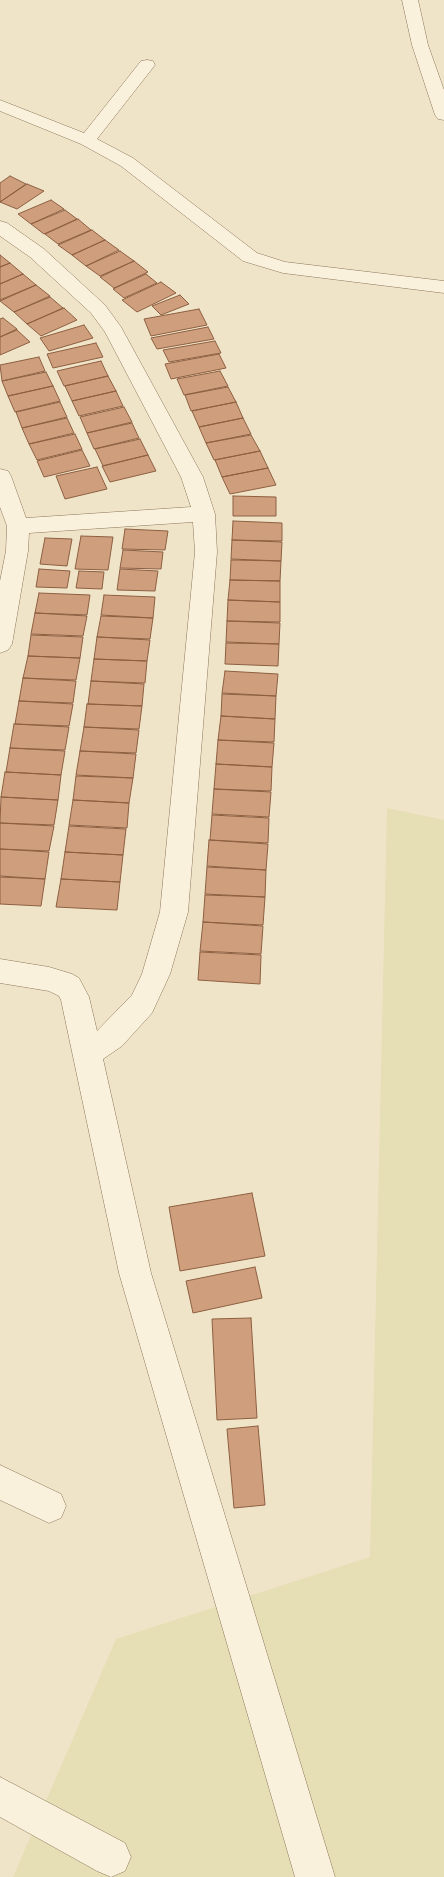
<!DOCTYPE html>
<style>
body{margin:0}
canvas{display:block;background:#f0e4c8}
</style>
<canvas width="444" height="1877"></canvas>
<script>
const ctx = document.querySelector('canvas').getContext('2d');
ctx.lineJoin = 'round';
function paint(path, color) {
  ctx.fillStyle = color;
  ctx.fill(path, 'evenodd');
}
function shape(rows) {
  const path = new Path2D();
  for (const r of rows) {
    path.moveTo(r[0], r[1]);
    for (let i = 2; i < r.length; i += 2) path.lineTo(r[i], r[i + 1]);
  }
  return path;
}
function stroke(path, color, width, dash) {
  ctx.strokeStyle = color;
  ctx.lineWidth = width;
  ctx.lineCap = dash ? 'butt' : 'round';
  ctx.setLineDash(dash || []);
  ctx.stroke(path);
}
paint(shape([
 [387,808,444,820,444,1877,13,1877,116,1639,370,1557]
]), '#e6deb5');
const building = shape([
 [10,176,26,184,0,202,0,183,10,176],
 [27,184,44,191,17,209,0,202,27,184],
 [51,200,64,209,31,224,18,214,51,200],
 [65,210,77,219,44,234,31,224,65,210],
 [78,219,91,230,58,244,45,234,78,219],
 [92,230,105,240,72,255,58,245,92,230],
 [105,240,119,250,86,266,72,255,105,240],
 [120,251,134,261,100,276,86,266,120,251],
 [0,255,10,263,0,267,0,255],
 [134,261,148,272,114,288,100,277,134,261],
 [10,263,23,274,0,284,0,267,10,263],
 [23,274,36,285,0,300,0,284,23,274],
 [146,274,157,283,124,298,113,289,146,274],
 [161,282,176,293,137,312,122,300,161,282],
 [36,285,50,296,14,312,0,301,36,285],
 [180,295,189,304,161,315,152,306,180,295],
 [50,297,63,308,27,324,14,312,50,297],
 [64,308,77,320,41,336,27,324,64,308],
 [199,309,207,325,151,336,144,319,199,309],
 [3,318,17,329,0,337,0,319,3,318],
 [84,325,93,338,49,351,40,338,84,325],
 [208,327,214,339,157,349,151,338,208,327],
 [17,330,30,342,0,355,0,337,17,330],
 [215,341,221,353,169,362,163,350,215,341],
 [96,343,103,357,53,368,47,354,96,343],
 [219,354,226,368,171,379,165,364,219,354],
 [39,357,45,371,2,381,0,365,39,357],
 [101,361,108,376,64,386,57,371,101,361],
 [220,371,228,386,184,395,177,379,220,371],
 [46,372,53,386,8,396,2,381,46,372],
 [108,376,116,391,72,401,65,386,108,376],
 [53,386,60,401,15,412,8,396,53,386],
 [228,387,236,402,191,411,185,395,228,387],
 [116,391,123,406,79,416,72,401,116,391],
 [60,402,67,417,22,428,16,412,60,402],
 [236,402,243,418,199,427,192,411,236,402],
 [124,407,132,422,87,433,80,417,124,407],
 [67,418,74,433,29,444,22,428,67,418],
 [243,418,251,434,206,443,199,427,243,418],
 [132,423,139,438,94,449,87,433,132,423],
 [75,434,82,449,37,460,29,444,75,434],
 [251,435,260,451,214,460,206,443,251,435],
 [140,439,148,455,103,466,95,449,140,439],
 [82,450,90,466,44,477,37,461,82,450],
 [260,451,268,468,222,477,215,460,260,451],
 [148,455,156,471,110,482,102,466,148,455],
 [97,467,107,489,65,499,56,476,97,467],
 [268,468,276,485,230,494,222,477,268,468],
 [233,496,276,497,276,516,233,516,233,496],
 [233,521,282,523,282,541,232,540,233,521],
 [125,529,168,531,165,550,122,549,125,529],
 [81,536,113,537,108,570,75,569,81,536],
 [45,538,72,539,67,566,40,564,45,538],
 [232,540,282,542,281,561,231,559,232,540],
 [123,550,163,552,161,569,120,568,123,550],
 [231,560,281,561,280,581,230,580,231,560],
 [39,569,70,571,67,588,36,587,39,569],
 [120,569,158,571,155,591,117,590,120,569],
 [79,571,104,572,102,589,76,588,79,571],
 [230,580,280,581,280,602,228,600,230,580],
 [39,593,90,595,87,615,35,613,39,593],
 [104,595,155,597,153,618,101,615,104,595],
 [228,600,280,602,280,622,227,621,228,600],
 [35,613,87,616,83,636,31,634,35,613],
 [101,616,153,618,150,639,97,637,101,616],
 [227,621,280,623,279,644,226,642,227,621],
 [31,635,83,637,80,658,28,656,31,635],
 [97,637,150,640,147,661,94,659,97,637],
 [226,643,279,644,278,666,225,664,226,643],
 [28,656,80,658,76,680,23,678,28,656],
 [94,659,147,661,145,683,91,681,94,659],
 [225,671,278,674,276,696,222,693,225,671],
 [23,678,76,681,73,703,19,701,23,678],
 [91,681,144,684,142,706,88,704,91,681],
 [222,694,276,696,275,719,221,716,222,694],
 [19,701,73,704,69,726,15,724,19,701],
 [87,704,142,706,139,729,84,727,87,704],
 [221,716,275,719,274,742,218,740,221,716],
 [14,724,69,727,65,750,10,748,14,724],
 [84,727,139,730,136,753,80,751,84,727],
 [218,740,274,743,272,767,216,764,218,740],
 [10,748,65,751,61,775,6,772,10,748],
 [80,751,136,754,133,778,76,775,80,751],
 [216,764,272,767,271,791,214,789,216,764],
 [5,772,61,775,58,800,1,797,5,772],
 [76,776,133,778,129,803,73,800,76,776],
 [214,789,271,792,269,817,212,814,214,789],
 [1,797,58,800,54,825,0,823,1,797],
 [73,800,129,803,127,828,69,825,73,800],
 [212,815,269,818,268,843,210,840,212,815],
 [0,823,54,826,49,851,0,849,0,823],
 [69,826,126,829,123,855,65,852,69,826],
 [209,840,268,844,266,870,207,866,209,840],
 [0,849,49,852,45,879,0,876,0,849],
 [65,852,123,855,120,882,61,879,65,852],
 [207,867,266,870,265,897,205,894,207,867],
 [0,877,45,879,41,906,0,904,0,877],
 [61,879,120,882,117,910,56,907,61,879],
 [205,895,265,897,263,925,203,922,205,895],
 [203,922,263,926,261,954,200,951,203,922],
 [200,952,261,955,260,984,198,980,200,952],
 [252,1193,265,1256,180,1271,169,1207,252,1193],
 [255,1267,262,1298,193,1313,186,1281,255,1267],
 [251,1318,257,1418,217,1420,212,1319,251,1318],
 [258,1426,265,1505,234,1508,227,1429,258,1426]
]);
paint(building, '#cf9f7d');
stroke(building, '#8d5f41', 1);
const street = shape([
 [402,0,418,0,428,45,444,90,444,120,438,119,435,115,412,45,402,0],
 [147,60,153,61,155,65,97,139,133,158,257,253,285,262,444,281,444,293,283,273,243,261,121,166,81,144,0,111,0,100,84,133,141,61,147,60],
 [0,221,7,223,44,249,105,305,121,327,203,477,215,514,217,552,188,912,170,974,152,1013,122,1046,103,1059,151,1273,335,1877,295,1877,119,1273,61,1000,59,996,49,991,0,983,0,959,49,967,72,974,79,978,89,997,97,1031,132,995,142,974,160,912,195,552,193,522,29,533,28,551,12,644,8,650,0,653,0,581,6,551,7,526,0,507,0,469,8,471,11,476,26,518,191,507,181,477,105,332,91,313,30,257,0,236,0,221],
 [0,1465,61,1494,66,1506,61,1518,49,1523,0,1500,0,1465],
 [0,1777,125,1843,131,1857,125,1871,111,1877,97,1871,0,1817,0,1777]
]);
stroke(street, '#8d765c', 1);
paint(street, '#faf1dc');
</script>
